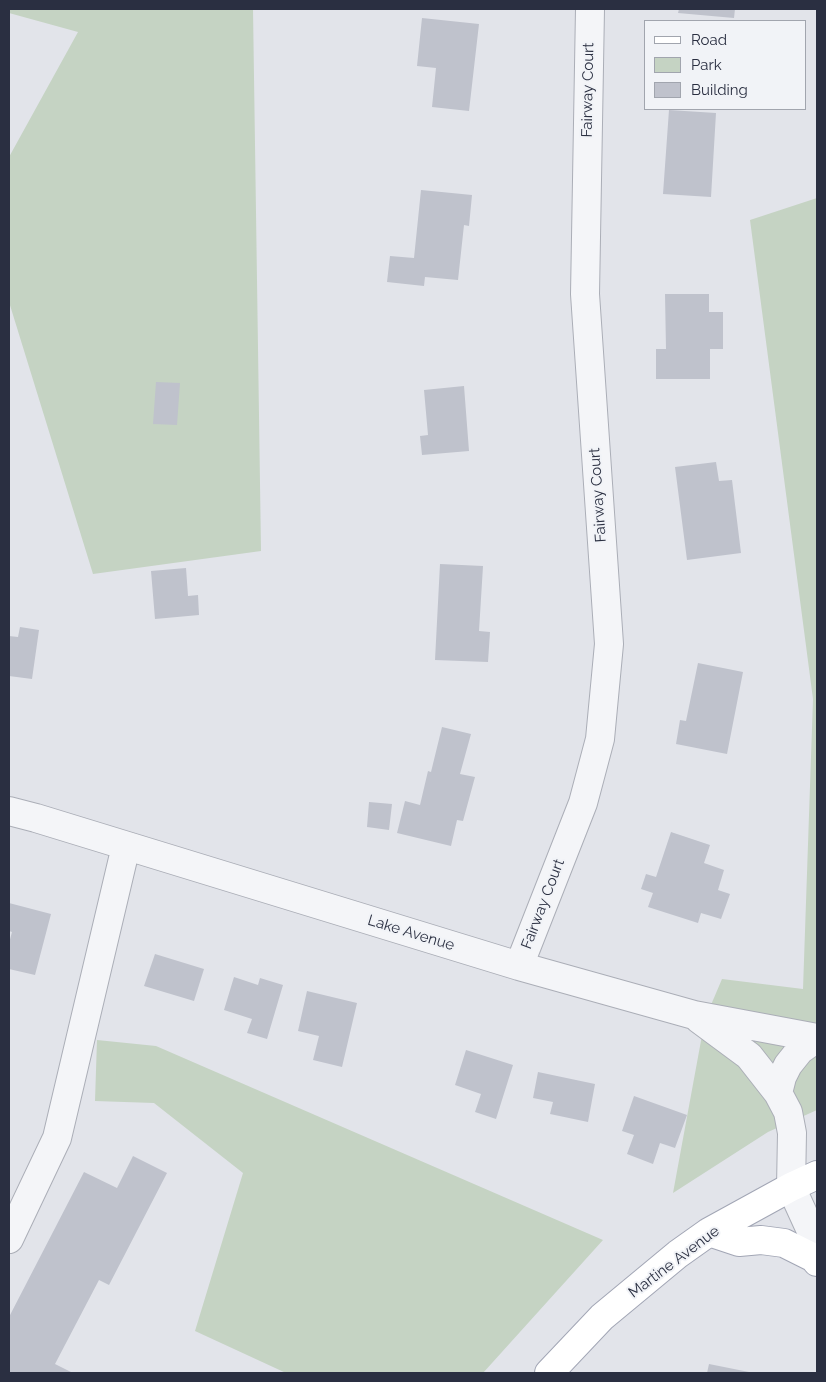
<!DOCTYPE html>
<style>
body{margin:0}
#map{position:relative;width:826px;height:1382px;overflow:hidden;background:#e2e4ea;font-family:Raleway,sans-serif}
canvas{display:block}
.frame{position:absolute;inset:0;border:10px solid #2a2f41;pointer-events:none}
.legend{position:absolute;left:644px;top:20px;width:162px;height:90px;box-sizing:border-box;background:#f1f3f7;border:1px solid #a1a5ae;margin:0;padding:6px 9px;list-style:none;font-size:15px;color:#2a2f41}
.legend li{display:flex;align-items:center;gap:10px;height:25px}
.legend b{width:25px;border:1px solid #a1a5ae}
</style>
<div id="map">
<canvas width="826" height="1382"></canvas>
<div class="frame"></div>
<ul class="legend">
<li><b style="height:6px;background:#fff"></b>Road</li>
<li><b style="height:14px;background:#c5d3c3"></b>Park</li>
<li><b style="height:14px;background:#bfc2cc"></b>Building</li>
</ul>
</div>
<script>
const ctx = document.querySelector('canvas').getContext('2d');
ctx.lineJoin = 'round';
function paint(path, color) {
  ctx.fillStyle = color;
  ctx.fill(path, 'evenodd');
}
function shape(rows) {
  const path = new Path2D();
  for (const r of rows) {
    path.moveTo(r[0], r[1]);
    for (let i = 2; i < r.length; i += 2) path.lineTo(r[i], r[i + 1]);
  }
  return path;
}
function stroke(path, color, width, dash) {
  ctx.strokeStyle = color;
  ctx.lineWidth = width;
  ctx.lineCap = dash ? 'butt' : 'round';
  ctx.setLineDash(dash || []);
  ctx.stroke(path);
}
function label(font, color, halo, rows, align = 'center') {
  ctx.font = font + ' Raleway,sans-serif';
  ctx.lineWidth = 4;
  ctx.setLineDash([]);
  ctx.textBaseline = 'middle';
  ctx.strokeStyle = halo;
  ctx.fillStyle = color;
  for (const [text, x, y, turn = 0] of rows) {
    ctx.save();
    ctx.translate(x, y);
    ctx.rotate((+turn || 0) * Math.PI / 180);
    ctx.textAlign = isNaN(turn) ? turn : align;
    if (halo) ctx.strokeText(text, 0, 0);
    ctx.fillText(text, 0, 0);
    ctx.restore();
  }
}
paint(shape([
 [9,9,253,9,261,551,93,574,9,302,9,157,78,32,9,13],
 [817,198,817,1110,768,1132,673,1193,705,1019,722,979,803,989,813,699,750,220],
 [97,1040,156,1046,603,1240,483,1373,286,1373,195,1331,243,1173,154,1103,95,1101]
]), '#c5d3c3');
paint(shape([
 [679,9,735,9,734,18,678,13],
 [422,18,479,24,469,111,432,107,436,68,417,66],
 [669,110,716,113,711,197,663,194],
 [421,190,472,195,469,226,464,225,458,280,425,277,424,286,387,282,390,256,414,258],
 [665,294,709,294,709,312,723,312,723,349,710,349,710,379,656,379,656,349,666,349],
 [156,382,180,383,177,425,153,424],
 [464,386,469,451,422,455,420,436,428,435,424,390],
 [716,462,719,481,732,480,741,553,687,560,675,467],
 [440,564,483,566,479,631,490,632,488,662,435,660],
 [186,568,188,596,198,595,199,615,155,619,151,571],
 [20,627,39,630,32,679,9,676,9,636,18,637],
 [698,663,743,672,727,754,676,744,680,720,686,721],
 [442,727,471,734,460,774,475,777,463,821,457,820,451,846,397,833,405,801,420,805,428,771,431,772],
 [369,802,392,804,389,830,367,827],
 [671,832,710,845,704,863,724,870,718,890,730,894,721,919,701,913,698,923,648,907,653,893,641,889,646,874,656,877],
 [9,903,51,914,35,975,9,969,9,943,12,932,9,931],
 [155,954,204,969,194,1001,144,986],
 [234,977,258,985,260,978,283,985,267,1039,247,1033,252,1019,224,1010],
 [307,991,357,1003,342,1067,313,1060,319,1036,298,1031],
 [466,1050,513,1065,496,1119,475,1112,481,1094,455,1085],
 [538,1072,595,1084,588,1122,550,1114,553,1102,533,1098],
 [634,1096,687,1115,675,1148,660,1143,653,1164,627,1154,634,1135,622,1131],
 [133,1156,167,1173,109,1285,99,1280,55,1364,73,1373,9,1373,9,1317,84,1172,117,1188],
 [709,1364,749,1372,749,1373,707,1373]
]), '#bfc2cc');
const minor = shape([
 [9,811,36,818,519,966,694,1015,817,1038],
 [519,966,583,803,600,739,609,644,585,294,590,9],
 [699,1019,749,1056,778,1093,788,1112,792,1133,791,1187,817,1244],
 [778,1093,782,1077,788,1065,800,1050,817,1038],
 [9,1239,57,1138,126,846]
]);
const major = shape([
 [709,1232,739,1242,761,1240,784,1243,814,1258,817,1262],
 [549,1373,602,1317,678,1254,709,1232,791,1187,817,1175]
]);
stroke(minor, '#abaeb7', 30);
stroke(major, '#a2a6b5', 30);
stroke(minor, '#f4f5f8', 28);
stroke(major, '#fff', 28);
label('15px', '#2a2f41', '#f1f3f7', [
 ["Fairway Court",588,90,-89],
 ["Fairway Court",598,495,-94],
 ["Fairway Court",543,904,-69],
 ["Lake Avenue",411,933,17],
 ["Martine Avenue",674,1262,-37]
]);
</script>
